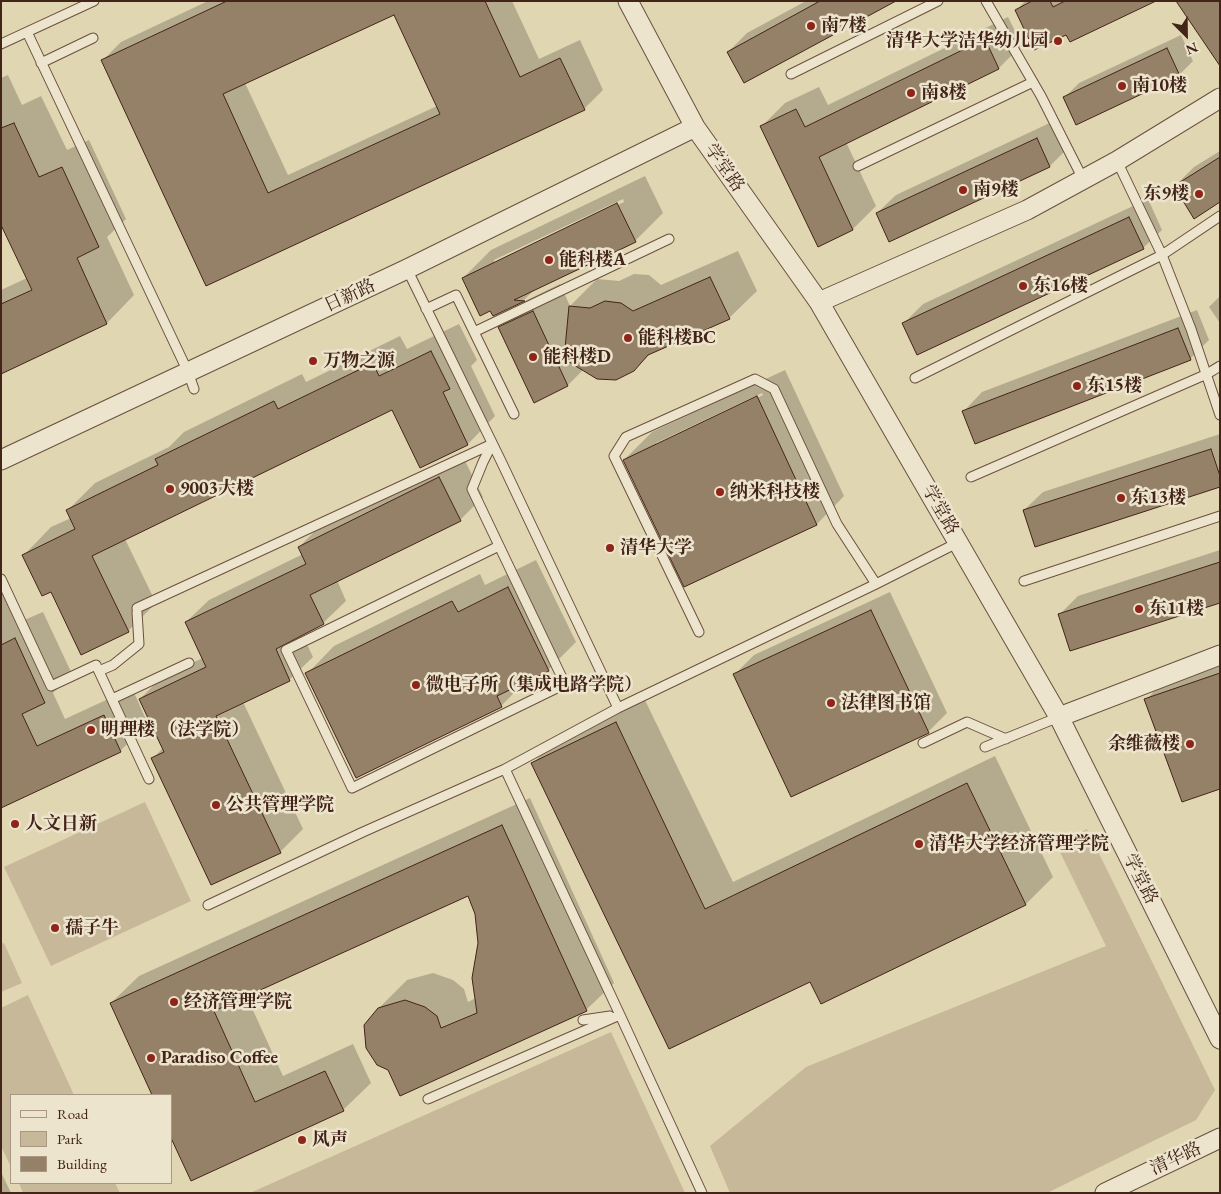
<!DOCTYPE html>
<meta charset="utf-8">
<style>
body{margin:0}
#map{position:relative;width:1221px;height:1194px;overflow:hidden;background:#e1d6b2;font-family:"EB Garamond",serif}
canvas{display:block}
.frame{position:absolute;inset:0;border:2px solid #432418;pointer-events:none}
.legend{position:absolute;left:10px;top:1094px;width:162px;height:90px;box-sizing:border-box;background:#ece4cd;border:1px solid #a89785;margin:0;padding:6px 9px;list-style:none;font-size:15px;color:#432418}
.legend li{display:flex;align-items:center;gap:10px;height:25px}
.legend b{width:25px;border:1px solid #a89785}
.north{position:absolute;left:1161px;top:10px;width:50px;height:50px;-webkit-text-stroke:4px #ece4cd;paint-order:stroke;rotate:157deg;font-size:14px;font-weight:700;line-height:20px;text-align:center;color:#432418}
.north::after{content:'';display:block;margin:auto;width:18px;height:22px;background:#432418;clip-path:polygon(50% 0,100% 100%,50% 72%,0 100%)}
</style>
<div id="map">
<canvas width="1221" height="1194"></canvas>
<div class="frame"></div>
<ul class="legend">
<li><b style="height:6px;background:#ece4cd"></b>Road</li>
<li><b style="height:14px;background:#c6b898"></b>Park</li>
<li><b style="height:14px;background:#958168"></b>Building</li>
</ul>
<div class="north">N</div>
</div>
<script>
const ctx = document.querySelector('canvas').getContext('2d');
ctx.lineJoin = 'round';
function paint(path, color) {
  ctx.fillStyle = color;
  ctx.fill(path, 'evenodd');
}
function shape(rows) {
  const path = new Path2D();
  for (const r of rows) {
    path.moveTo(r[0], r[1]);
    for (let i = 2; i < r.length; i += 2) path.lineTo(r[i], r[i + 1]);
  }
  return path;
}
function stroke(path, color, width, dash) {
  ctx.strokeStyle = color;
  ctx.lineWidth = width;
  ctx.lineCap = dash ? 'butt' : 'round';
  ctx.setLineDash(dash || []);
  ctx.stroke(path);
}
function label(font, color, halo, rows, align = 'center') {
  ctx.font = font + ' "EB Garamond","Noto Serif SC",serif';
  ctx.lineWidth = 5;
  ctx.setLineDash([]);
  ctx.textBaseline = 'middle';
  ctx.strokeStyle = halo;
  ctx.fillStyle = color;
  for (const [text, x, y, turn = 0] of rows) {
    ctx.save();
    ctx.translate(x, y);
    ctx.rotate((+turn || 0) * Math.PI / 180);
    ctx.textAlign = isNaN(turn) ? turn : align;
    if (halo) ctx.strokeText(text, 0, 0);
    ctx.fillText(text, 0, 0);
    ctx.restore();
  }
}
paint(shape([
 [145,802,191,901,51,966,4,867],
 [1087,829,1215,1090,1196,1120,1047,1193,730,1193,710,1146,806,1067,1106,946,1057,846],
 [4,943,22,983,1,992,1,944],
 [28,995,74,1095,11,1095,11,1167,1,1146,1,1008],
 [611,1032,685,1193,250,1193],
 [19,1183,115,1183,120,1193,23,1193]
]), '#c6b898');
paint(shape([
 [208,1,512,1,539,59,580,40,603,90,584,109,207,285,102,61,121,42],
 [395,13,437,106,288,175,245,83],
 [806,1,893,1,728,52,747,33],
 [1025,1,1153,1,1067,34,1017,10],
 [1008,17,1022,45,999,68,846,142,876,206,853,229,818,245,762,126,785,103,819,87,828,105],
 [1181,35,1193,61,1179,75,1065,97,1079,83],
 [8,75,22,105,41,96,67,150,89,140,126,219,107,237,134,295,107,323,1,372,1,290,27,278,1,222,1,78],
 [1056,120,1069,147,1050,166,890,241,877,213,896,195],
 [1220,151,1220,201,1175,186,1194,167],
 [645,176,663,213,635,241,536,288,524,300,493,314,463,278,491,250],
 [623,199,624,202,494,263,494,260],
 [1148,199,1162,230,1143,248,904,323,923,304],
 [738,251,757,291,729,318,652,352,634,370,584,369,568,385,500,328,527,300,560,284,570,306,597,279,619,281,634,274,649,275,661,285],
 [1220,296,1220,323,1209,307],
 [1197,310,1209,340,1190,359,964,411,982,392],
 [459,324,477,360,471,366,495,416,468,444,421,466,393,409,125,539,156,603,128,631,51,590,24,555,51,527,71,518,67,511,95,483,169,447,184,432,302,374,306,382,400,336,407,349],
 [785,370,844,496,817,524,685,586,624,460,652,432],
 [762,393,763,395,656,445,656,443],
 [1220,434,1220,485,1024,510,1043,492],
 [462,455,483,497,460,520,337,580,346,601,323,623,302,634,313,657,290,679,243,702,303,829,280,852,153,758,163,748,140,699,163,676,203,658,186,622,209,600,303,554,299,547,322,524],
 [1220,550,1220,601,1059,615,1078,596],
 [536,560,576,642,548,670,527,680,501,706,307,674,334,646,480,574,485,585],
 [1,589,17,623,43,612,72,674,53,693,65,719,132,688,148,724,120,751,1,806],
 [890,592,947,713,928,732,735,674,754,655],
 [1220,662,1220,787,1146,700,1163,682],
 [643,696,733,882,995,756,1053,877,1026,904,811,980,670,1048,533,763,560,736],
 [530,798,614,983,586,1010,400,1095,379,1008,407,980,433,973,453,980,464,989,468,1002,476,998,479,943,476,914,468,894,246,995,283,1076,353,1044,371,1083,343,1110,171,1095,153,1095,111,1003,139,976],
 [1,1172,11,1193,1,1193]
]), '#0003');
const building = shape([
 [227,1,485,1,520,77,560,58,585,110,206,286,101,60,227,1],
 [394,15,440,114,268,193,223,94,394,15],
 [820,1,896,1,744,83,727,52,820,1],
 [1032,1,1050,1,1053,7,1065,1,1156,1,1070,42,1066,35,1034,50,1015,10,1032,1],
 [1176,1,1220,1,1220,66,1176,1],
 [985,39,999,69,819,157,853,230,818,247,760,126,796,109,805,127,985,39],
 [1167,48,1180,76,1076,125,1063,97,1167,48],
 [14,123,39,177,62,167,99,247,77,258,107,324,1,374,1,304,32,290,1,225,1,128,14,123],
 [1037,138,1050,167,889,242,876,213,1037,138],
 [1220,157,1220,202,1194,219,1174,186,1220,157],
 [617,203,636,242,514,300,525,301,493,316,490,311,480,316,462,278,617,203],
 [1129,217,1144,249,917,355,902,323,1129,217],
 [710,277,730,319,648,355,634,371,616,380,597,379,564,359,569,306,590,308,605,301,621,303,633,311,710,277],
 [533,311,568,386,534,403,498,327,533,311],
 [1178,328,1191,360,975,444,962,411,1178,328],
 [431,351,450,389,443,392,468,445,420,468,392,410,92,556,129,632,81,655,51,592,42,596,22,555,75,529,66,510,158,465,155,459,274,401,278,409,373,363,379,376,431,351],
 [757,396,817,525,684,587,623,460,757,396],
 [1211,449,1220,476,1220,487,1035,547,1023,510,1211,449],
 [439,477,461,521,310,595,324,624,276,649,290,681,216,716,281,853,211,885,151,758,164,752,139,699,206,667,185,622,306,564,298,547,439,477],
 [1220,562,1220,603,1070,651,1058,614,1220,562],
 [508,587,549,671,497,696,502,707,356,778,305,673,452,601,458,612,508,587],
 [871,610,929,733,791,797,733,674,871,610],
 [15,638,45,703,22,714,37,746,104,715,121,752,1,808,1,645,15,638],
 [1220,673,1220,789,1182,802,1144,699,1220,673],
 [616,722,705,909,967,783,1026,905,821,1004,810,982,669,1049,531,763,616,722],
 [502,825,587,1011,400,1096,388,1070,377,1065,366,1048,364,1025,378,1008,405,1000,425,1007,437,1016,441,1028,477,1013,472,978,478,943,475,914,468,896,214,1011,255,1102,325,1071,344,1111,191,1181,171,1138,171,1095,152,1095,110,1003,502,825]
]);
paint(building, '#958168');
stroke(building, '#432418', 1);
const service = shape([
 [986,1,1041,96,1084,181],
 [27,32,188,372,194,389],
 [1,44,94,1],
 [41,63,93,38],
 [791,74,938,1],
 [1117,161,1162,255,1191,329,1220,415],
 [858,166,1033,82],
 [426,309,456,295,514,414],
 [474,332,669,239],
 [915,378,1162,255,1220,216],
 [492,444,483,462,472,489,565,684,352,788,286,650,499,546],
 [971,477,1207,374,1220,366],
 [1,579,51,686,96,665,149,779],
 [1024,581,1220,516],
 [137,608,492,444],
 [699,632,614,456,626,437,755,379,774,389,837,524,876,584],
 [99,671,113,665,139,644,137,612],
 [112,699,189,663],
 [618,708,876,584,959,542],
 [923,743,967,722,1006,739],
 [985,747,1059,717],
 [505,769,620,1015,702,1193],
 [208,905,363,832,505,769,618,708,500,459,407,269],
 [583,1020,610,1016],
 [428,1099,620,1015]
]);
const minor = shape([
 [628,1,695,127,819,302,1059,717,1220,1039],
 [819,302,1027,210,1117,161,1220,98],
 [1,460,407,269,695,127],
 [1059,717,1220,655],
 [1105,1193,1220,1138]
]);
stroke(service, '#6a503e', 11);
stroke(minor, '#6a503e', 21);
stroke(service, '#ece4cd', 9);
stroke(minor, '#ece4cd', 19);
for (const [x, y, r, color] of [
 [811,26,5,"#8f2418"],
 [1058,41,5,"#8f2418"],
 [1122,86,5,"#8f2418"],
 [911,93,5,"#8f2418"],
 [963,190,5,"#8f2418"],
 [1199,194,5,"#8f2418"],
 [549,260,5,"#8f2418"],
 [1023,286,5,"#8f2418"],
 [628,338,5,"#8f2418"],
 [533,357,5,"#8f2418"],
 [313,361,5,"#8f2418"],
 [1077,386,5,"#8f2418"],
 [170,489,5,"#8f2418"],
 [720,492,5,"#8f2418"],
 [1121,498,5,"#8f2418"],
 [610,548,5,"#8f2418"],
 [1139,609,5,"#8f2418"],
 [416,685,5,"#8f2418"],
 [831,703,5,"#8f2418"],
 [91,730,5,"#8f2418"],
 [1190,744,5,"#8f2418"],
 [216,805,5,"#8f2418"],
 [15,824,5,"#8f2418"],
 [919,844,5,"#8f2418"],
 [55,928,5,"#8f2418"],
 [174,1002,5,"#8f2418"],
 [151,1058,5,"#8f2418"],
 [302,1140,5,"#8f2418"]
]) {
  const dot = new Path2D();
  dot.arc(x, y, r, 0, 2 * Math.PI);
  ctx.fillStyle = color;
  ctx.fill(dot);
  stroke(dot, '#ece4cd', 2);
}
label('bold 18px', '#432418', '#ece4cd', [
 ["南7楼",821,26],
 ["清华大学洁华幼儿园",1048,41,"right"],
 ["南10楼",1132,86],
 ["南8楼",921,93],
 ["南9楼",973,190],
 ["东9楼",1189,194,"right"],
 ["能科楼A",559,260],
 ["东16楼",1033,286],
 ["能科楼BC",638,338],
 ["能科楼D",543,357],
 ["万物之源",323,361],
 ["东15楼",1087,386],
 ["9003大楼",180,489],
 ["纳米科技楼",730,492],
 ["东13楼",1131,498],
 ["清华大学",620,548],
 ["东11楼",1149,609],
 ["微电子所（集成电路学院）",426,685],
 ["法律图书馆",841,703],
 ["明理楼 （法学院）",101,730],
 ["余维薇楼",1180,744,"right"],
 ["公共管理学院",226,805],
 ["人文日新",25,824],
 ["清华大学经济管理学院",929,844],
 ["孺子牛",65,928],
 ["经济管理学院",184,1002],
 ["Paradiso Coffee",161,1058],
 ["风声",312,1140]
], 'left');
label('18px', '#432418', '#ece4cd', [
 ["学堂路",724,168,55],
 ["日新路",350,296,-25],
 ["学堂路",940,510,60],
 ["学堂路",1140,879,63],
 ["清华路",1176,1159,-25]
]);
</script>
